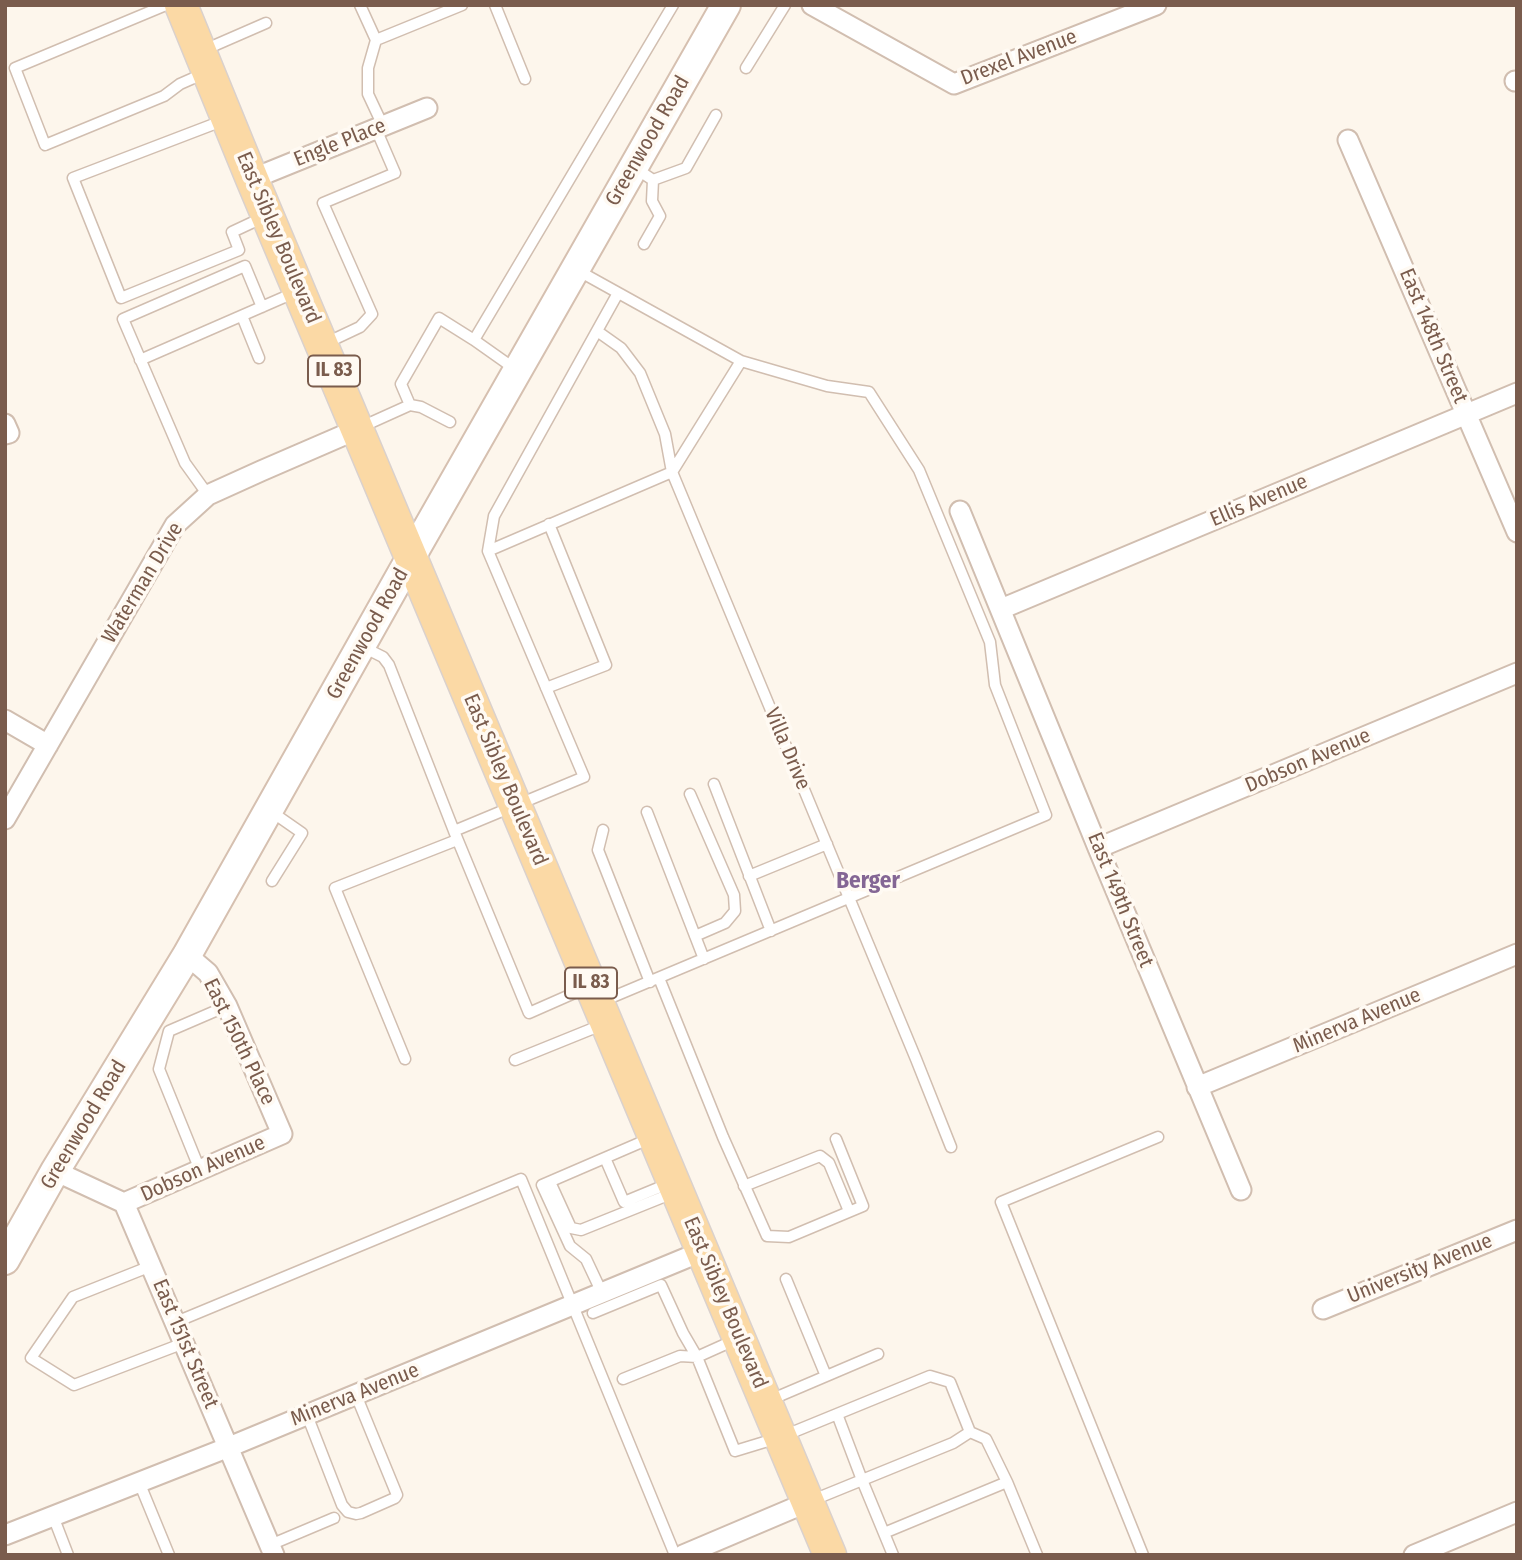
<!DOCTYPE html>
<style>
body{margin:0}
#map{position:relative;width:1522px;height:1560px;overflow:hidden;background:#fdf6ec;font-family:"Fira Sans Condensed",sans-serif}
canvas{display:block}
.frame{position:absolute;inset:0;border:7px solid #7a5c4d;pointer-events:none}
</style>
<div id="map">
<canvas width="1522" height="1560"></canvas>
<div class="frame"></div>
</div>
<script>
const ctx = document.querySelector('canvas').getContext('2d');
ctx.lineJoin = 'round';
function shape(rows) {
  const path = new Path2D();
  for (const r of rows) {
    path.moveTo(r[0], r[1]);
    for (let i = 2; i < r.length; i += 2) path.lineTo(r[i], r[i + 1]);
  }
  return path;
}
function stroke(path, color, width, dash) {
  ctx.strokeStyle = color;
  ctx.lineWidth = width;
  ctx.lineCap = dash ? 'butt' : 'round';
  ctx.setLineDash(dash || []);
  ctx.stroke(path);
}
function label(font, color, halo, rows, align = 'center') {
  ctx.font = font + ' "Fira Sans Condensed",sans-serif';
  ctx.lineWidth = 7;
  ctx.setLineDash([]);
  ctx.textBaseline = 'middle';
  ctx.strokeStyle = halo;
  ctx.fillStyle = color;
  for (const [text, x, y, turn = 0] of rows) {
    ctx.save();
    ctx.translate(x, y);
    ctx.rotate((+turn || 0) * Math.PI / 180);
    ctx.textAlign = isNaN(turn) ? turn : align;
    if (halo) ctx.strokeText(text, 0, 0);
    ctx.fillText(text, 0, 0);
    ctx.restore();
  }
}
const lane = shape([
 [166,5,15,68,45,145,164,96,180,84,205,73],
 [360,5,376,40],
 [495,5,525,79],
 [204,50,266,23],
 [746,68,785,5],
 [222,121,73,178,121,298,239,250,232,232,264,217],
 [383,126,368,94,368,68,376,40,462,5],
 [635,168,653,180,686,168,716,115],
 [644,244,660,216,652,201,653,180],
 [577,270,741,361,672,472],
 [242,316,259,358],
 [597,331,621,348,640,373,665,434,672,472,916,1059,951,1147],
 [324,344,360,327,372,314,323,203,395,173,376,129],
 [140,360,296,292],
 [515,369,474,340,673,5],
 [410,405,421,407,450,422],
 [359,428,410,405,401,384,439,318,474,340],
 [208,495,185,463,123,319,245,266,262,307],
 [488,551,494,516,618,293],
 [361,646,383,657,389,665,454,831],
 [546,688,606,665,549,524],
 [714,784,771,931],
 [690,794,734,895,735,911,725,923,695,936],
 [269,810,302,833,272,881],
 [647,812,704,959],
 [603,830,598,850,650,982],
 [749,876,827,844],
 [659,978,723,1137,767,1236,789,1237,863,1206,836,1139],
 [588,987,529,1013,454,831,584,777,488,551,672,472],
 [603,1001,1046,815,995,685,990,642,919,470,869,392,827,386,741,361],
 [405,1059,335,888,457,840],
 [515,1060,604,1024],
 [605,1158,624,1202,670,1183],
 [200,1170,159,1069,169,1031,227,1006],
 [550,1182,571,1228,581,1230,673,1193],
 [744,1186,820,1156,829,1163,849,1211],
 [151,1266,73,1297,31,1358,74,1385,184,1343],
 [786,1279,826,1376],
 [602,1293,586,1259,570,1246,542,1185,651,1138],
 [593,1313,661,1285,683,1333,697,1357,735,1451,781,1437,930,1376,950,1382,970,1432,986,1439,1007,1482],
 [176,1322,521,1179,675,1555],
 [623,1379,680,1356,697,1357,737,1339],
 [770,1400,878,1354],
 [837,1414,862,1480,893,1555],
 [307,1415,342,1505,348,1512,356,1514,361,1513,395,1498,397,1495,356,1395],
 [139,1482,169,1555],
 [813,1500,953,1443,970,1432],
 [53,1516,68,1555],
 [884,1533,1007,1482,1037,1555],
 [270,1545,334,1518],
 [1143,1555,1001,1202,1158,1137]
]);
const street = shape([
 [812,5,954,84,1156,5],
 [1515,81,1517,81],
 [1348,140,1517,532],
 [252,179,427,108],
 [5,424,9,433,5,434],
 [960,511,1098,848,1241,1190],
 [1001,609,1517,393],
 [5,720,48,745],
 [5,819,175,525,208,495,261,471,358,429],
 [1098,848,1517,673],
 [1197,1087,1517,954],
 [55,1171,124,1203,274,1555],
 [124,1203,282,1134,227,1006,208,973,187,955],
 [1323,1309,1517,1230],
 [5,1535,229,1447,703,1251],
 [683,1555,808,1502],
 [1414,1555,1517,1512]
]);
const secondary = shape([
 [5,1260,55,1171,187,955,411,557,726,5]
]);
const primary = shape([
 [181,5,252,179,830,1555]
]);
stroke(lane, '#d1beb0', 13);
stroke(street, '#d1beb0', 23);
stroke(secondary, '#d6c0b0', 32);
stroke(primary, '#dad1cd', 35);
stroke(lane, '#fff', 10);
stroke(street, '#fff', 19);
stroke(secondary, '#fff', 28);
stroke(primary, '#fbd9a5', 32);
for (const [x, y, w] of [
 [334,371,52],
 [591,983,52]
]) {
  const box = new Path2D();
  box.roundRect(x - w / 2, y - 15.5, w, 31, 5);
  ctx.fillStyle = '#fffaf3';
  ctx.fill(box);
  stroke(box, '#7a5c4d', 2);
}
label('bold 19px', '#7a5c4d', null, [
 ["IL 83",334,371],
 ["IL 83",591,983]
]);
label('21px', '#7a5c4d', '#fffaf3', [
 ["Drexel Avenue",1019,58,-21],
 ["Greenwood Road",648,141,-60],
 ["Engle Place",340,143,-22],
 ["East Sibley Boulevard",278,238,67],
 ["East 148th Street",1433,336,67],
 ["Ellis Avenue",1259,501,-23],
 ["Waterman Drive",143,583,-59],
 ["Greenwood Road",368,634,-61],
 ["Villa Drive",787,749,67],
 ["Dobson Avenue",1308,761,-23],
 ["East Sibley Boulevard",505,780,67],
 ["East 149th Street",1120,900,68],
 ["Minerva Avenue",1357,1021,-23],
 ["East 150th Place",239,1042,64],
 ["Greenwood Road",84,1125,-59],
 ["Dobson Avenue",203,1169,-24],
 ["University Avenue",1420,1269,-22],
 ["East Sibley Boulevard",725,1303,67],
 ["East 151st Street",185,1344,67],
 ["Minerva Avenue",355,1395,-22]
]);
label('bold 23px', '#846695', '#fffaf3', [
 ["Berger",868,882]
]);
</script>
